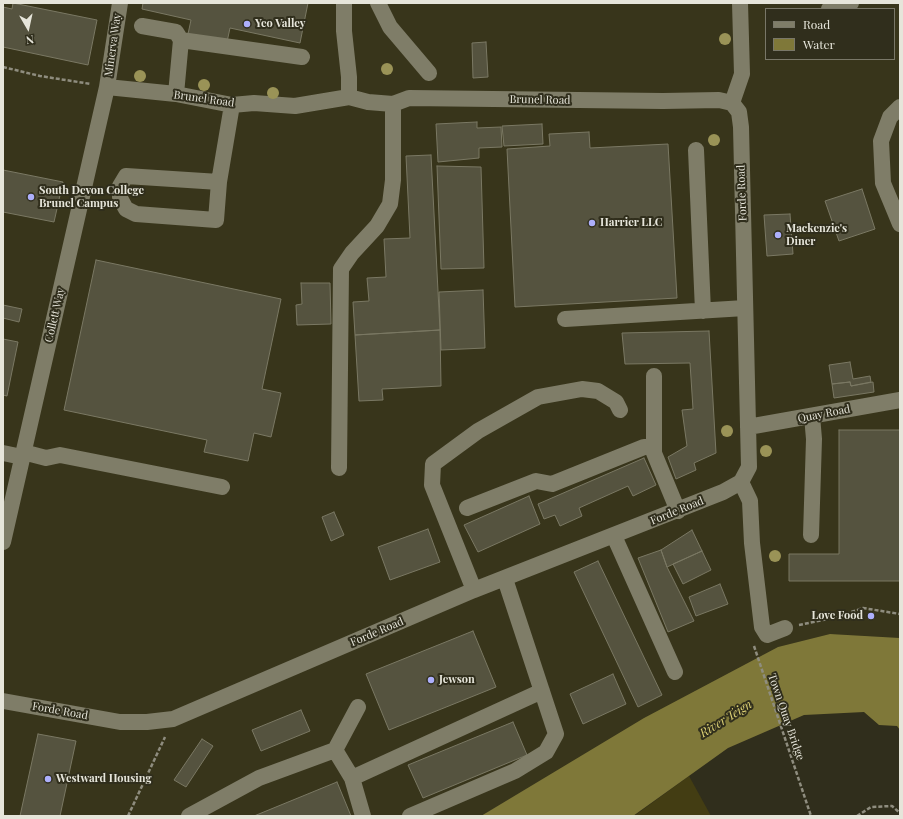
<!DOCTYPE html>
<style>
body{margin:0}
#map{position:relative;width:903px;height:819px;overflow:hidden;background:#302e1c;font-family:"Playfair Display",serif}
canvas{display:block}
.frame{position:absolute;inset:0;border:4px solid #e6e5da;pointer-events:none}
.legend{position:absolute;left:765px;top:8px;width:130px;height:52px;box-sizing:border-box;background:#302e1c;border:1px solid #797768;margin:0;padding:5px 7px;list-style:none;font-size:12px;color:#e6e5da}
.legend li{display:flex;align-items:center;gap:8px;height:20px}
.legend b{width:20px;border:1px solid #797768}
.north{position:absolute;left:8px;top:8px;width:40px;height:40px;-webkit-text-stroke:3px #302e1c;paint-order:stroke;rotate:171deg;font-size:11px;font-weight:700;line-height:16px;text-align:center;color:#e6e5da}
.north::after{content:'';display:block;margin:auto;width:14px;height:18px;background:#e6e5da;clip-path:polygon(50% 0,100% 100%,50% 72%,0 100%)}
</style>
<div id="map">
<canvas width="903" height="819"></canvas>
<div class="frame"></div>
<ul class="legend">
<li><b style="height:5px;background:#7f7d68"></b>Road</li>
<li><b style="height:11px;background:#7f7839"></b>Water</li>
</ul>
<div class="north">N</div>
</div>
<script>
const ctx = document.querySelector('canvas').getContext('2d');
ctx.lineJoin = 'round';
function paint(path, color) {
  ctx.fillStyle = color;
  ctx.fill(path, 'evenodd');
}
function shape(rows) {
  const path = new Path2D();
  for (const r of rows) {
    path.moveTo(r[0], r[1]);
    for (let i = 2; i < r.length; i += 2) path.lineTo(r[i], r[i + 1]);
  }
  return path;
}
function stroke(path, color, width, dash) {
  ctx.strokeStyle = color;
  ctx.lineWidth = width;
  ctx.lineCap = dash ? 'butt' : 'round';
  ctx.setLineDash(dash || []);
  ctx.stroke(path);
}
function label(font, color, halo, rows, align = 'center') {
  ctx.font = font + ' "Playfair Display",serif';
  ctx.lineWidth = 4;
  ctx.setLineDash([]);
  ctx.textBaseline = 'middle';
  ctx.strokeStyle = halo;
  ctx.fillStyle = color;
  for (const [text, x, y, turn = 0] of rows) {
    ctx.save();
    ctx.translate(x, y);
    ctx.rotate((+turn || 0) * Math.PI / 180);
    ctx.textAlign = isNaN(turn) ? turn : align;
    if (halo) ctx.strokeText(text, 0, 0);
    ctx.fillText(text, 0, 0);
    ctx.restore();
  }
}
paint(shape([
 [3,3,900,3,900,638,830,634,778,647,644,718,481,816,3,816],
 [766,9,894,9,894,59,766,59]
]), '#38351b');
paint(shape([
 [689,776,711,816,634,816]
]), '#433d13');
paint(shape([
 [830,634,900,638,900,730,897,726,879,725,864,712,804,715,728,748,633,816,481,816,644,718,778,647]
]), '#7f7839');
const building = shape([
 [13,3,97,20,88,65,3,47,3,7,12,9,13,3],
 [143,3,308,3,300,43,230,28,227,42,188,34,191,20,142,9,143,3],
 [486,42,488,77,473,78,472,43,486,42],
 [477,122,477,128,501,127,502,147,479,148,479,158,438,162,436,124,477,122],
 [542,124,543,144,504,146,502,126,542,124],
 [589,132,590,148,668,144,677,298,515,307,507,149,550,146,549,134,589,132],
 [431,155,440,330,355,335,353,302,369,301,367,278,386,277,384,239,410,238,406,156,431,155],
 [437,166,481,167,484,268,441,269,437,166],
 [3,170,63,182,54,222,3,212,3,170],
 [862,189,875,229,839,241,825,201,862,189],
 [790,214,793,254,767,256,764,215,790,214],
 [96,260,281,299,262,389,281,393,271,437,254,433,248,461,204,452,207,440,64,410,96,260],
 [301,283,330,283,331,324,297,325,296,305,302,304,301,283],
 [483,290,485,348,441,350,439,292,483,290],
 [3,305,22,309,19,322,3,318,3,305],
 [440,330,441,386,382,389,383,400,359,401,355,335,440,330],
 [709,331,716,453,694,463,696,470,676,479,668,457,687,446,682,410,693,409,690,363,625,364,622,333,709,331],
 [3,339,18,342,7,396,3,395,3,339],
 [850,362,853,379,870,376,871,382,851,386,850,382,832,384,829,365,850,362],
 [850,382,851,386,873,382,874,392,834,398,832,384,850,382],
 [839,430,900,430,900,581,789,581,789,554,839,554,839,430],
 [644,458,656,485,633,496,628,486,579,508,582,516,560,526,555,515,544,519,538,504,644,458],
 [529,496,540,524,478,552,464,525,529,496],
 [334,512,344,535,331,541,322,517,334,512],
 [428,529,440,562,390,580,378,547,428,529],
 [692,530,702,551,667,567,661,550,692,530],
 [661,550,667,567,694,621,668,632,638,558,661,550],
 [702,551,711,570,683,584,673,564,702,551],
 [598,561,662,695,638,707,574,572,598,561],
 [720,584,728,604,696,616,689,597,720,584],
 [473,631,496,687,389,730,366,674,473,631],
 [613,674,626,704,583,724,570,694,613,674],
 [301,710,310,731,261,751,252,730,301,710],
 [513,722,527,755,423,798,408,765,513,722],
 [38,734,76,741,60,816,20,816,38,734],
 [202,739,213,746,186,787,174,780,202,739],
 [337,782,351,816,254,816,337,782]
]);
paint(building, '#55533f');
stroke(building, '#7a7863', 1);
stroke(shape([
 [3,67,40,76,91,84],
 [799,625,837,617,863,608,900,614],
 [754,646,811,816],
 [128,816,165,737],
 [857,816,871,807,892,806,900,813]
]), '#8f8d7f', 2.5, [4, 2]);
stroke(shape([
 [344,3,344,31,349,77,349,97],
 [378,3,390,27,429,73],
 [829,9,851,3],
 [142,26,176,32,181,40,302,57],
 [176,94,181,40],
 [732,103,742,74,740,3],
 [900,107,890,117,881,141,883,183,900,224],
 [696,150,703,311],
 [219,182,126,176,120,186,120,198,126,209,136,214,216,220,219,182,232,105],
 [565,319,745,308],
 [654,376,654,453,678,511],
 [748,427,900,400],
 [23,452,46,458,60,455,222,487],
 [3,453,22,457],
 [339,468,341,269,352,253,377,226,390,204,393,180,393,104],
 [741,482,750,501,752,543,762,627,767,635,785,628],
 [467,508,536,481,552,484,644,447,654,447],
 [811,535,814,439,812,416],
 [614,536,675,672],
 [3,542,107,87,120,3],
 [474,590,432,485,433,464,478,431,538,397,582,389,598,391,616,402,620,410],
 [3,701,120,722,147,722,173,719,474,590,723,492,741,482,749,467,741,127,739,112,732,103,719,100,663,101,409,98,393,104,368,102,349,97,295,106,254,103,232,105,176,94,107,87],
 [335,750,352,778,542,691],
 [352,778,363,816],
 [189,816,259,778,335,750,358,707],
 [410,816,515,771,546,752,556,734,505,579]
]), '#7f7d68', 16);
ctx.fillStyle = '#9a9357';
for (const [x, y] of [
 [725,39],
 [387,69],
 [140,76],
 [204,85],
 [273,93],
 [714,140],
 [727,431],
 [766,451],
 [775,556]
]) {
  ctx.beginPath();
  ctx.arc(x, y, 6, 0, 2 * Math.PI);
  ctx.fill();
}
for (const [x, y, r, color] of [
 [247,24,4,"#adaffb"],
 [31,197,4,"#adaffb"],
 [592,223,4,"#adaffb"],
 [778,235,4,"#adaffb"],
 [871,616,4,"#adaffb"],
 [431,680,4,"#adaffb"],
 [48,779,4,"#adaffb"]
]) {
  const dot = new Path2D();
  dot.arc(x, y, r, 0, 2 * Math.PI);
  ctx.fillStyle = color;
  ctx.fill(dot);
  stroke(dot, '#302e1c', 1.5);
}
label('bold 11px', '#e6e5da', '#302e1c', [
 ["Yeo Valley",255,24],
 ["South Devon College",39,191],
 ["Brunel Campus",39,204],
 ["Harrier LLC",600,223],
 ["Mackenzie's",786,229],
 ["Diner",786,242],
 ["Love Food",863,616,"right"],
 ["Jewson",439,680],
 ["Westward Housing",56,779]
], 'left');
label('11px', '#e6e5da', '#302e1c', [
 ["Minerva Way",113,45,-82],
 ["Brunel Road",204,99,8],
 ["Brunel Road",540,100,1],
 ["Forde Road",742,193,-92],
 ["Collett Way",55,315,-77],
 ["Quay Road",824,414,-11],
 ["Forde Road",677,511,-22],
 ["Forde Road",377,632,-23],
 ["Forde Road",60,711,10],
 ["Town Quay Bridge",786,717,71]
]);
label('italic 12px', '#ddd175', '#302e1c', [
 ["River Teign",726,719,-32]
]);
</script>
